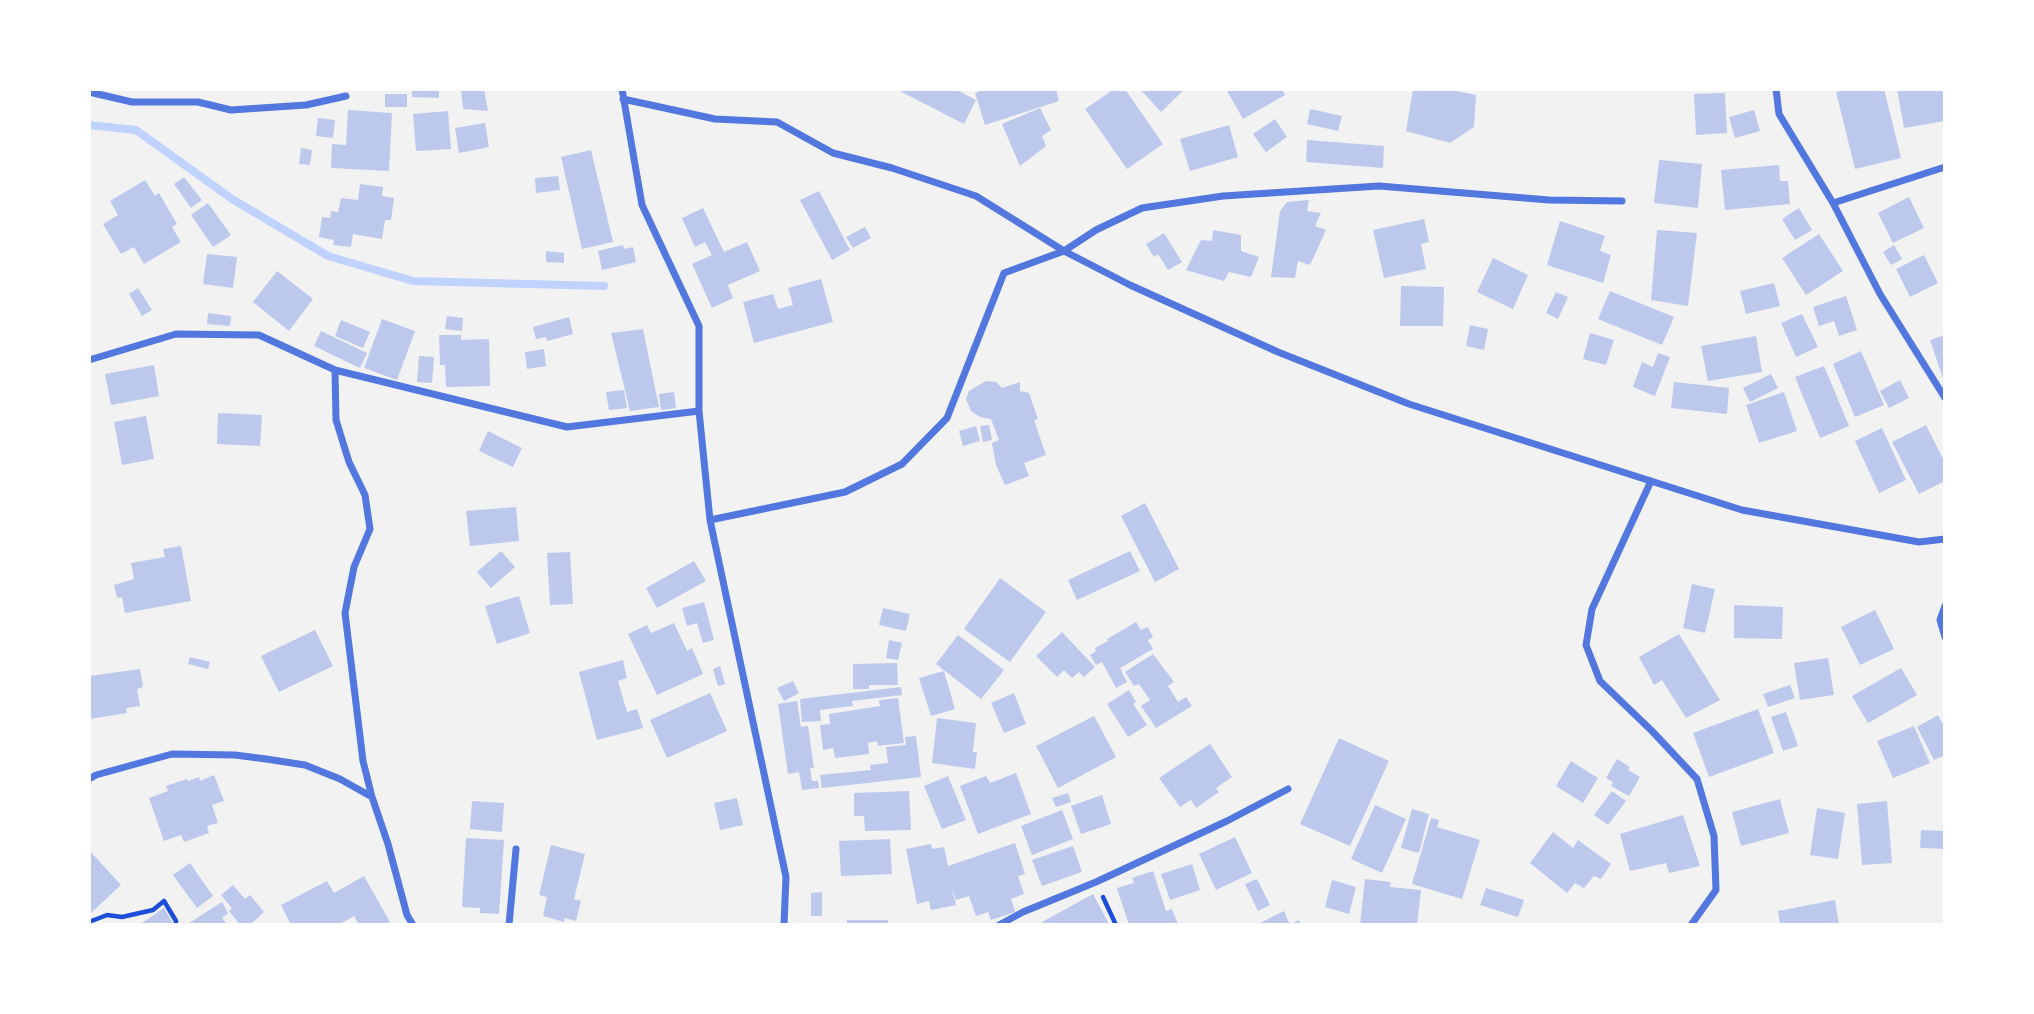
<!DOCTYPE html>
<style>
body{margin:0}
#map{position:relative;width:2034px;height:1014px;overflow:hidden;background:#f2f2f2;font-family:Commissioner,sans-serif}
canvas{display:block}
.frame{position:absolute;inset:0;border:91px solid #fff;pointer-events:none}
</style>
<div id="map">
<canvas width="2034" height="1014"></canvas>
<div class="frame"></div>
</div>
<script>
const ctx = document.querySelector('canvas').getContext('2d');
ctx.lineJoin = 'round';
function shape(rows) {
  const path = new Path2D();
  for (const r of rows) {
    path.moveTo(r[0], r[1]);
    for (let i = 2; i < r.length; i += 2) path.lineTo(r[i], r[i + 1]);
  }
  return path;
}
function stroke(path, color, width, dash) {
  ctx.strokeStyle = color;
  ctx.lineWidth = width;
  ctx.lineCap = dash ? 'butt' : 'round';
  ctx.setLineDash(dash || []);
  ctx.stroke(path);
}
function paint(path, color) {
  ctx.fillStyle = color;
  ctx.fill(path, 'evenodd');
}
stroke(shape([
 [89,125,136,130,232,199,328,256,413,281,604,286]
]), '#bfd3fe', 8);
paint(shape([
 [412,89,439,89,439,98,412,97],
 [461,89,484,89,488,111,463,109],
 [896,89,955,89,976,100,964,124],
 [985,89,1056,89,1059,101,985,125,975,93],
 [1114,89,1125,89,1163,144,1127,169,1085,109],
 [1140,89,1185,89,1161,112],
 [1226,89,1282,89,1285,95,1243,119],
 [1413,89,1447,89,1476,95,1474,127,1450,143,1406,131],
 [1849,89,1884,89,1901,158,1855,169,1836,92],
 [1897,89,1945,89,1945,121,1904,128],
 [1725,93,1727,133,1696,135,1694,94],
 [385,94,407,94,407,107,385,107],
 [1040,108,1051,130,1042,136,1046,146,1020,166,1002,124],
 [1310,109,1342,116,1338,131,1307,124],
 [348,110,392,113,389,171,331,168,332,144,346,145],
 [1754,110,1760,131,1735,138,1729,117],
 [448,111,451,149,416,151,413,114],
 [318,118,335,120,333,138,316,136],
 [1275,119,1287,137,1266,152,1253,134],
 [485,123,489,147,459,153,455,128],
 [1229,125,1238,157,1190,171,1180,139],
 [1307,140,1384,146,1383,168,1306,162],
 [301,148,312,150,310,165,299,164],
 [591,150,613,242,582,249,561,157],
 [1659,160,1702,164,1698,208,1654,203],
 [1779,165,1780,181,1788,181,1790,204,1725,210,1721,170],
 [558,176,560,190,536,193,535,178],
 [184,177,202,200,191,208,174,184],
 [145,180,155,196,159,193,177,224,172,227,181,242,144,264,134,247,121,254,103,224,118,215,110,201],
 [360,184,383,187,382,196,394,198,391,220,385,220,382,239,353,234,351,247,333,245,334,240,319,237,322,217,330,218,331,211,338,212,341,198,358,200],
 [819,191,850,250,832,260,800,200],
 [1909,197,1924,228,1893,243,1878,213],
 [1309,200,1307,211,1321,213,1315,226,1326,230,1310,265,1298,261,1295,278,1271,277,1280,211,1287,202],
 [208,203,231,235,213,247,191,215],
 [703,208,724,252,747,242,760,271,728,285,733,298,712,308,692,264,712,255,705,242,695,247,682,218],
 [1799,208,1812,230,1795,240,1782,219],
 [1424,219,1429,242,1421,244,1426,269,1384,278,1373,230],
 [1560,221,1605,236,1600,251,1611,255,1603,283,1547,265],
 [865,227,871,238,853,248,846,237],
 [1213,230,1241,235,1241,251,1259,257,1251,277,1229,272,1224,281,1186,270,1201,240,1212,241],
 [1657,230,1697,233,1688,306,1651,300],
 [1164,233,1182,262,1168,270,1158,254,1154,257,1146,244],
 [1819,234,1843,271,1806,295,1782,258],
 [623,245,624,249,633,247,636,262,602,270,598,251],
 [1894,245,1902,259,1891,265,1883,252],
 [546,251,564,253,564,263,546,262],
 [207,254,237,257,233,288,203,284],
 [1924,255,1938,283,1910,297,1896,269],
 [1493,258,1528,275,1513,309,1477,292],
 [277,271,313,299,289,331,253,302],
 [821,279,833,322,754,343,743,302,773,294,778,309,793,305,788,288],
 [1774,283,1780,306,1746,314,1740,291],
 [1401,286,1444,287,1443,326,1400,326],
 [138,288,152,310,142,316,129,294],
 [1610,291,1674,317,1662,345,1598,319],
 [1556,292,1568,297,1558,319,1546,313],
 [1846,296,1857,330,1839,336,1834,321,1819,326,1813,307],
 [208,313,231,316,230,326,207,324],
 [1802,314,1818,347,1796,357,1781,323],
 [447,316,463,318,462,331,445,329],
 [569,317,573,334,547,341,546,337,536,339,533,327],
 [382,319,415,331,397,380,364,368],
 [341,320,370,332,363,348,335,336],
 [1470,325,1488,329,1484,350,1466,346],
 [643,329,659,407,630,411,611,333],
 [321,331,367,353,360,368,314,346],
 [1590,333,1614,340,1606,365,1583,359],
 [439,335,461,335,461,340,489,339,490,386,446,387,445,365,440,365],
 [1945,335,1945,381,1944,381,1930,340],
 [1756,336,1762,372,1708,381,1701,346],
 [544,349,546,366,527,369,525,352],
 [1861,351,1884,405,1855,417,1833,364],
 [1658,353,1670,357,1655,396,1633,387,1642,362,1653,367],
 [419,356,434,357,432,383,417,382],
 [154,365,159,396,111,405,105,374],
 [1824,366,1849,426,1820,438,1795,377],
 [1771,374,1778,388,1750,402,1743,388],
 [1900,380,1909,398,1889,408,1880,391],
 [986,381,996,382,1002,388,1020,382,1020,391,1029,393,1038,419,1034,420,1046,455,1024,463,1029,476,1005,485,996,465,992,443,999,440,991,419,980,417,971,411,966,399,969,391],
 [1674,382,1729,388,1727,414,1671,408],
 [624,390,627,408,609,410,606,392],
 [674,392,676,408,661,410,659,394],
 [1784,392,1797,431,1759,443,1746,405],
 [218,413,262,415,260,446,217,444],
 [146,416,154,459,122,465,114,422],
 [989,425,992,440,983,442,980,426],
 [1926,425,1945,463,1945,481,1919,494,1892,442],
 [976,426,980,441,963,446,959,431],
 [1882,428,1906,480,1879,493,1855,441],
 [488,431,522,448,513,467,479,451],
 [1145,503,1179,569,1155,582,1121,516],
 [516,507,519,541,470,546,466,511],
 [181,546,191,601,125,613,122,597,117,598,114,585,134,579,131,563,165,557,163,549],
 [501,551,515,567,491,588,477,572],
 [1130,551,1140,571,1077,600,1068,580],
 [570,552,573,604,550,605,547,553],
 [694,561,706,581,657,608,646,588],
 [1000,578,1046,612,1010,662,964,629],
 [1692,584,1715,589,1705,633,1683,628],
 [519,596,530,633,497,644,485,606],
 [704,602,714,640,703,643,697,623,687,626,682,608],
 [1734,605,1783,607,1782,639,1734,638],
 [883,608,910,614,906,631,879,625],
 [1875,610,1894,649,1860,665,1841,627],
 [1136,622,1141,630,1148,627,1153,637,1148,640,1153,649,1120,668,1127,682,1116,688,1102,662,1096,665,1090,655,1096,651,1095,648,1108,641,1107,639],
 [674,623,687,651,692,648,703,674,657,695,628,634,647,625,651,633],
 [315,630,333,666,279,692,261,656],
 [1062,632,1095,667,1084,677,1079,672,1072,678,1064,670,1057,677,1036,656],
 [1679,634,1720,700,1686,718,1662,680,1654,685,1639,657],
 [958,635,1004,670,981,699,936,664],
 [889,640,902,643,898,660,886,658],
 [1153,654,1174,682,1168,686,1178,702,1186,697,1192,706,1156,728,1141,706,1150,700,1139,684,1134,686,1125,672],
 [190,657,210,662,208,669,188,664],
 [1828,658,1834,695,1800,700,1794,663],
 [623,660,627,678,618,681,627,712,637,709,643,728,597,740,579,672],
 [897,663,898,685,869,685,869,689,853,689,853,664],
 [720,666,725,684,718,686,713,669],
 [1901,668,1917,695,1868,723,1852,696],
 [140,669,143,687,137,689,140,706,126,708,127,713,90,719,89,676],
 [944,671,955,709,931,716,919,678],
 [793,681,799,693,784,701,777,688],
 [1790,685,1795,698,1768,707,1763,694],
 [901,687,902,695,852,701,853,706,820,710,821,721,802,722,800,699],
 [1129,690,1136,702,1133,704,1147,725,1128,737,1107,704],
 [710,693,727,731,667,758,650,720],
 [1014,693,1026,724,1004,733,991,703],
 [898,698,904,743,878,746,877,741,868,743,869,754,835,758,833,748,823,750,820,725,830,724,829,714,880,706,879,700],
 [797,701,801,727,808,726,814,768,810,768,812,781,818,781,819,788,802,790,799,772,788,774,778,704],
 [1758,709,1774,753,1709,777,1693,733],
 [1786,712,1798,746,1783,751,1771,717],
 [1938,715,1945,728,1945,755,1934,760,1917,727],
 [1094,716,1116,757,1058,788,1036,746],
 [937,718,976,723,973,752,977,752,975,769,932,763],
 [1914,726,1930,763,1893,778,1877,741],
 [916,736,921,777,822,788,820,775,871,770,870,765,888,763,886,747,906,745,905,737],
 [1339,738,1389,761,1350,846,1300,824],
 [1210,744,1232,777,1216,788,1219,792,1196,808,1191,800,1180,807,1159,778],
 [1617,759,1630,767,1628,770,1640,777,1629,796,1611,786,1613,782,1606,778],
 [1571,761,1598,778,1583,803,1556,786],
 [1016,773,1031,814,978,834,960,786,986,776,990,783],
 [214,775,224,801,212,805,218,823,207,826,209,833,184,842,181,835,164,841,149,798,168,791,166,786,187,779,188,781,199,777,200,781],
 [948,776,966,820,942,829,924,786],
 [909,791,911,830,865,831,864,816,854,816,854,793],
 [1612,791,1626,801,1608,825,1594,815],
 [1068,793,1071,802,1056,807,1052,798],
 [1102,795,1111,824,1081,834,1071,806],
 [737,798,743,825,720,830,714,803],
 [1780,799,1789,833,1741,846,1732,812],
 [472,801,504,803,502,832,470,829],
 [1887,801,1892,863,1862,865,1857,804],
 [1375,805,1406,819,1382,873,1351,859],
 [1817,808,1845,813,1838,859,1810,855],
 [1412,809,1429,814,1419,853,1401,848],
 [1062,810,1073,839,1032,855,1021,826],
 [1683,815,1700,866,1669,873,1666,863,1630,871,1620,834],
 [1431,818,1439,820,1437,827,1480,840,1462,899,1412,884],
 [1921,830,1945,831,1945,849,1920,848],
 [1553,832,1573,848,1578,840,1611,864,1601,879,1594,876,1584,888,1575,883,1567,893,1530,863],
 [1235,837,1252,873,1216,890,1199,854],
 [466,838,504,840,499,914,480,913,480,908,462,907],
 [890,839,892,874,841,876,839,841],
 [1015,843,1025,874,1018,876,1024,894,1011,899,1015,912,991,920,988,912,976,916,969,896,956,900,952,888,956,905,931,910,929,901,917,904,906,849,931,844,932,849,944,847,948,866],
 [551,845,585,854,574,899,581,901,576,921,565,918,564,922,543,916,547,897,539,895],
 [1073,846,1082,872,1042,886,1032,860],
 [89,850,121,885,91,913,89,910],
 [190,863,213,896,197,908,173,875],
 [1192,864,1200,890,1170,900,1161,874],
 [1153,871,1166,911,1172,909,1178,924,1129,925,1117,888,1134,883,1132,878],
 [364,876,390,922,384,925,359,925,354,916,338,925,291,925,281,905,327,881,334,893],
 [1257,879,1270,905,1258,911,1245,884],
 [1365,879,1391,882,1390,887,1421,890,1417,925,1360,925],
 [1332,880,1356,887,1349,914,1325,907],
 [233,885,245,899,250,895,264,912,250,925,240,925,229,911,232,908,221,895],
 [1486,888,1524,900,1518,917,1480,905],
 [822,892,822,916,811,916,811,893],
 [1093,894,1109,924,1044,925,1042,922],
 [1835,900,1839,925,1780,925,1778,911],
 [222,902,228,913,222,918,228,925,186,925],
 [164,908,174,925,139,925],
 [1284,911,1290,925,1299,920,1301,925,1256,925],
 [847,920,888,920,888,925,847,925]
]), '#bdc9ec');
stroke(shape([
 [1103,897,1116,925],
 [89,922,107,915,122,917,153,910,164,901,176,921,176,925]
]), '#1d4ed8', 4.5);
stroke(shape([
 [622,89,642,205,699,326,699,411,710,520,786,877,784,925],
 [1776,89,1779,114,1833,203,1880,294,1945,398],
 [89,92,132,102,198,102,231,110,306,105,346,96],
 [623,99,715,119,777,122,833,153,892,168,976,196,1064,251,1096,230,1142,208,1223,196,1379,186,1549,200,1622,201],
 [1833,203,1945,167],
 [89,360,176,334,259,335,335,370,567,427,699,411],
 [335,370,336,420,349,462,365,495,370,529,354,567,345,613,363,761,372,797],
 [1651,481,1592,609,1586,645,1600,681,1652,731,1697,779,1714,836,1716,890,1691,925],
 [710,520,845,492,902,464,947,418,1004,273,1064,251,1130,285,1278,352,1409,404,1742,510,1919,542,1945,539],
 [1945,606,1940,620,1945,637],
 [89,779,96,775,172,754,235,755,266,759,305,765,340,779,372,797,388,844,407,915,413,925],
 [509,925,516,849],
 [999,925,1023,912,1096,882,1227,821,1288,789]
]), '#5277de', 7);
</script>
